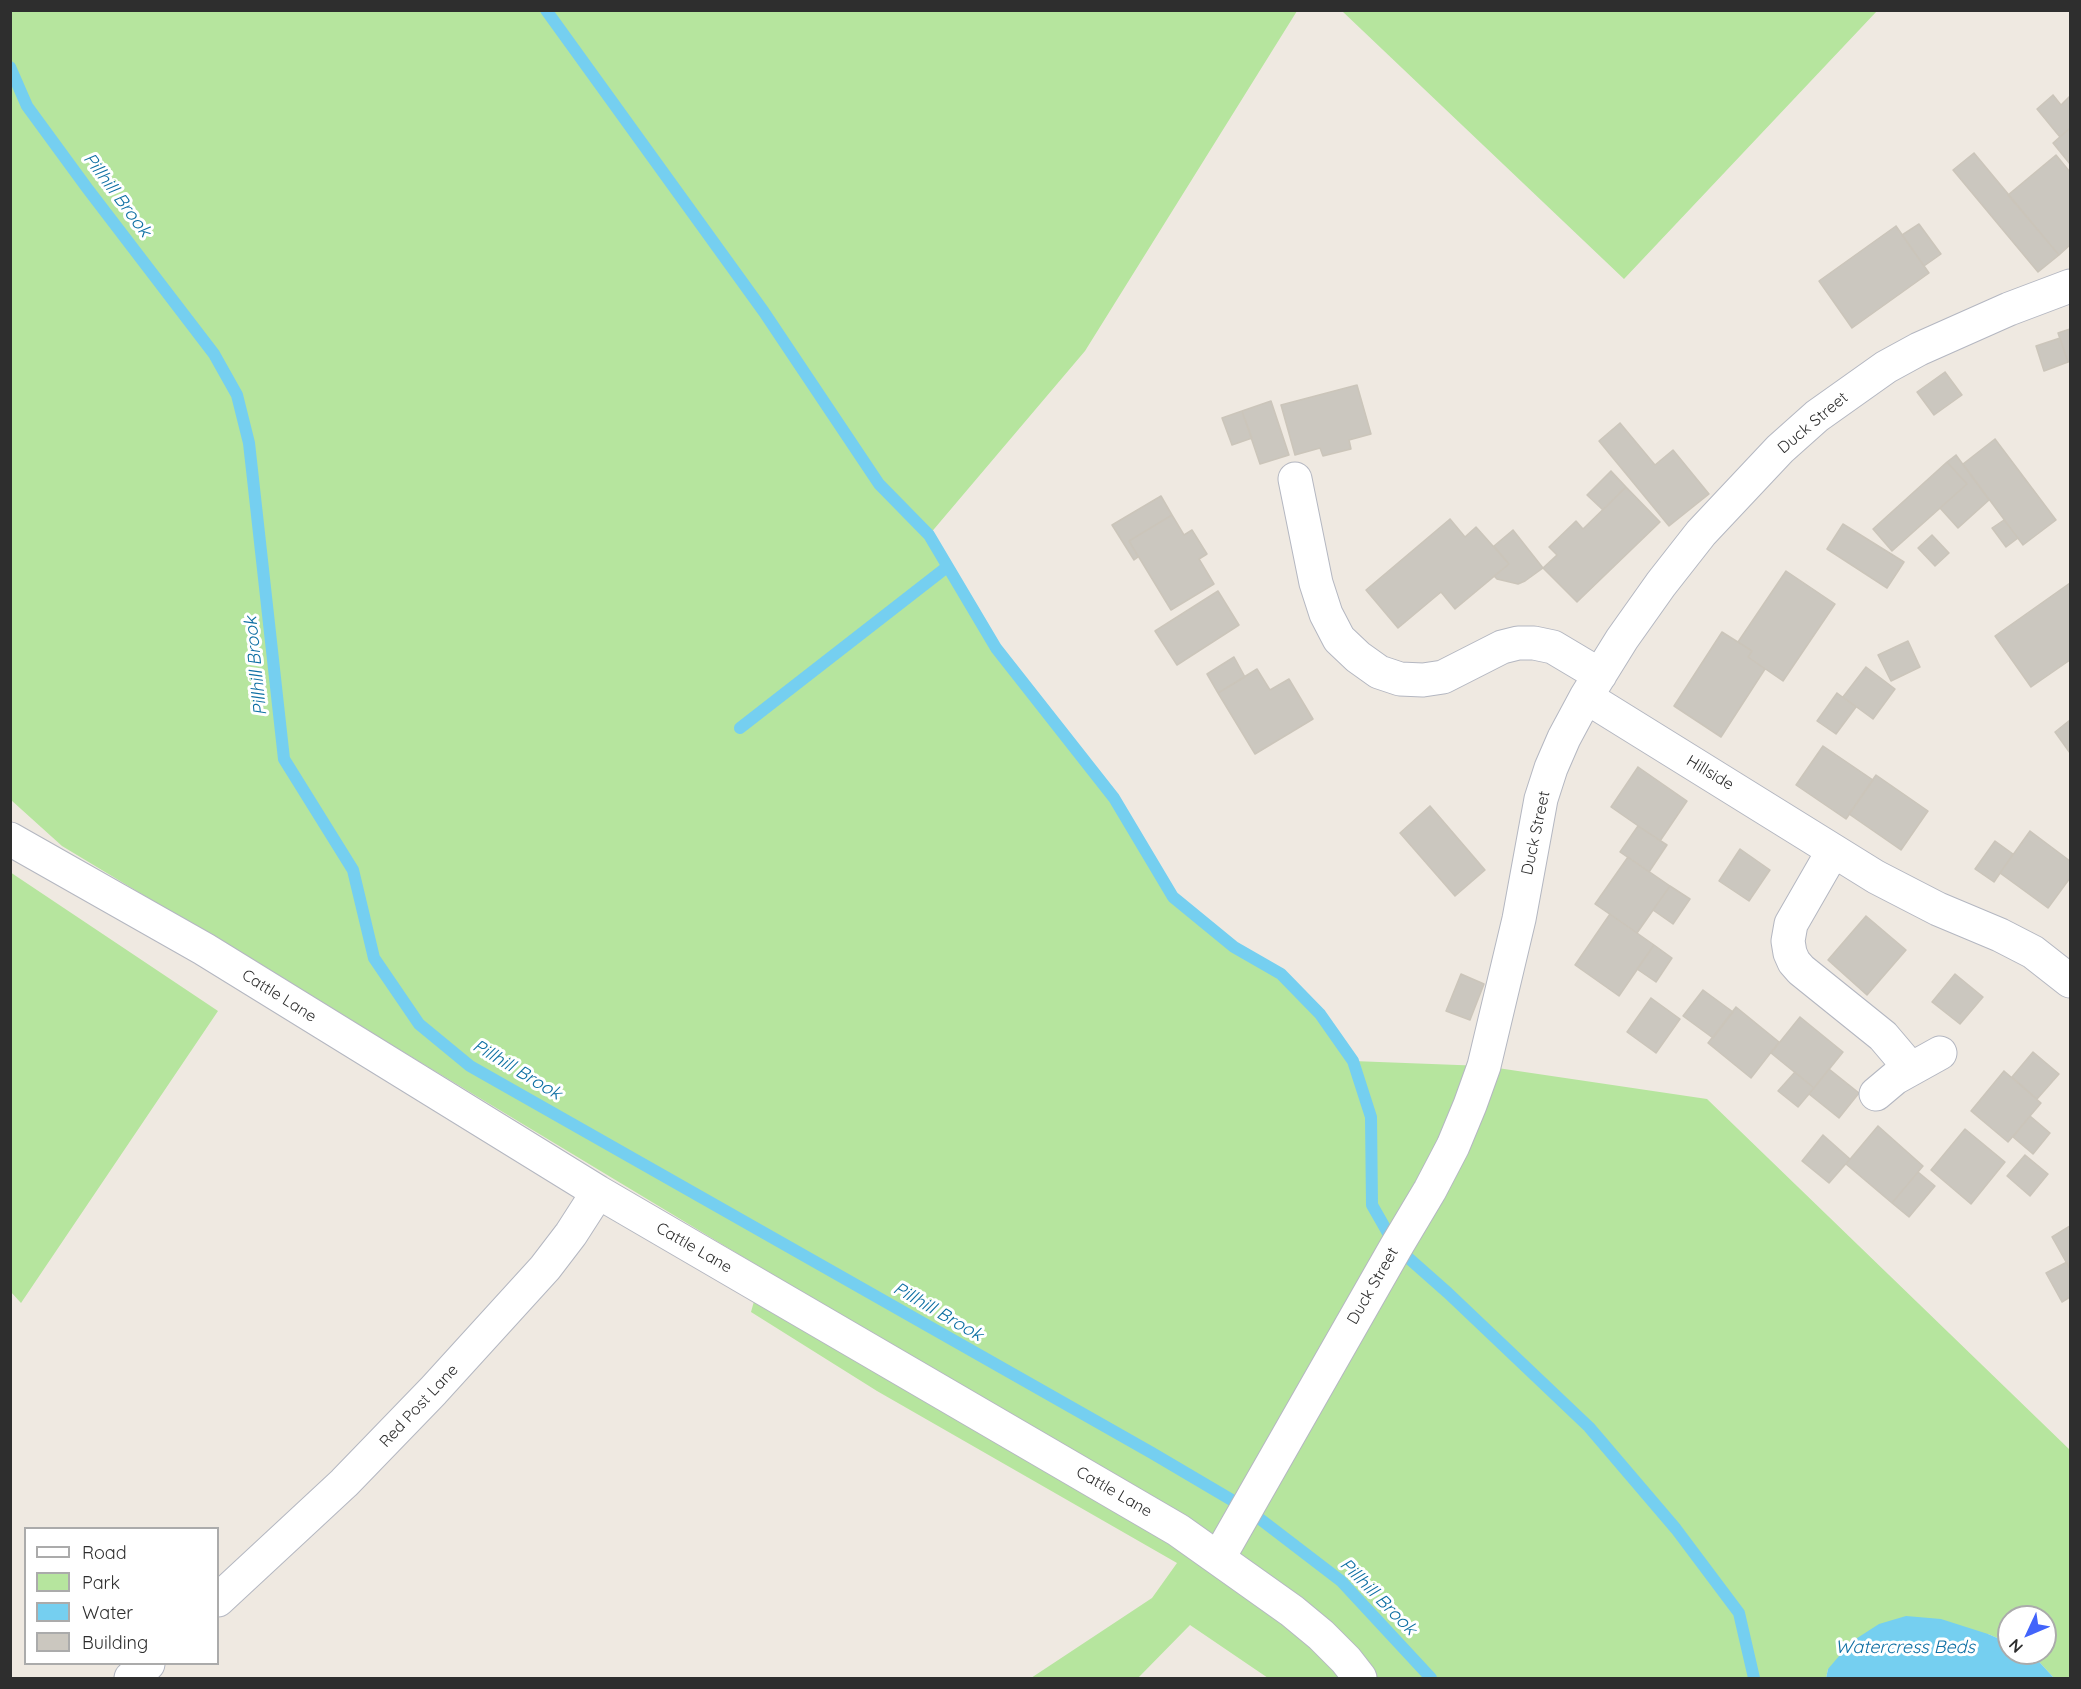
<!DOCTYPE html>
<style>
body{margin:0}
#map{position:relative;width:2081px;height:1689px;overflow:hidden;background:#efe9e1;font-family:Quicksand,sans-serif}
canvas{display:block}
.frame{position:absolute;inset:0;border:12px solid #2e2e2e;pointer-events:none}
.legend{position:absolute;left:24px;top:1527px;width:195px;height:138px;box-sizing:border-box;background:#fff;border:2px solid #ababab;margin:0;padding:8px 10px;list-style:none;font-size:18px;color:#2e2e2e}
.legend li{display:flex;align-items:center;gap:12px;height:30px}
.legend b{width:30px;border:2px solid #ababab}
.north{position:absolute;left:1997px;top:1605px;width:60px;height:60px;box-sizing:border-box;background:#fff;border:2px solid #ababab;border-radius:50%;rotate:226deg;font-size:16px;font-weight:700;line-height:24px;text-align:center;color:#2e2e2e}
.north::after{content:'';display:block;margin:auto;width:21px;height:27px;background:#4264fb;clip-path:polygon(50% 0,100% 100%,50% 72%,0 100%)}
</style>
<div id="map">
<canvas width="2081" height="1689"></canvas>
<div class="frame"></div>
<ul class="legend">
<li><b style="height:8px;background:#fff"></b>Road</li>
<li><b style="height:16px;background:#b6e59e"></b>Park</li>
<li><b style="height:16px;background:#75cff0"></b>Water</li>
<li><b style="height:16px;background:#cbc7bf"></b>Building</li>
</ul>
<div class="north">N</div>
</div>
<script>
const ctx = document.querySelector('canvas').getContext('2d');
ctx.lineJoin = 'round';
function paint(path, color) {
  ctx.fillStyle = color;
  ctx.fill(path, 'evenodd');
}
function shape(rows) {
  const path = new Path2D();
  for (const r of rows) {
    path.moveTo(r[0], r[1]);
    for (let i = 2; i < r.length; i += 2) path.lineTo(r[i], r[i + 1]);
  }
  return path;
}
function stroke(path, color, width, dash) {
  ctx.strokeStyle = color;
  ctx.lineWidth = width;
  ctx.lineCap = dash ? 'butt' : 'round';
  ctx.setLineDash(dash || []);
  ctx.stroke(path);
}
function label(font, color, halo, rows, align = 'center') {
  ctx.font = font + ' Quicksand,sans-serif';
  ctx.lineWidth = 6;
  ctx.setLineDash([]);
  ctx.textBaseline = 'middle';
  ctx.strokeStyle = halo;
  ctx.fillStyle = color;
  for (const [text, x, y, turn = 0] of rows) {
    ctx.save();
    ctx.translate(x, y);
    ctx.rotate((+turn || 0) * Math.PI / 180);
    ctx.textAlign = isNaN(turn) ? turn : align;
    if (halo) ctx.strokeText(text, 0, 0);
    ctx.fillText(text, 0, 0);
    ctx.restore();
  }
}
paint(shape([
 [11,11,1297,11,1085,351,929,535,996,648,1114,798,1173,897,1234,947,1281,974,1320,1014,1353,1061,1484,1066,1707,1099,2070,1450,2070,1678,2054,1678,2031,1653,2045,1653,2045,1617,2009,1617,2009,1643,1988,1634,1828,1669,1826,1678,1268,1678,1190,1625,1138,1678,1031,1678,1152,1598,1177,1563,877,1391,751,1312,763,1269,62,846,11,800],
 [1342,11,1877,11,1624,279],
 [10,872,218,1011,21,1303,10,1291]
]), '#b6e59e');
paint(shape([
 [1906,1616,1941,1619,1988,1634,2009,1643,2009,1653,2031,1653,2054,1678,1826,1678,1828,1669,1851,1642,1879,1624]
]), '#75cff0');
stroke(shape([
 [546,10,764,312,879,484,929,535,996,648,1114,798,1173,897,1234,947,1281,974,1320,1014,1353,1061,1371,1117,1372,1205,1396,1247,1448,1293,1589,1427,1676,1529,1739,1613,1754,1678],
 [10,67,27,106,87,188,214,354,237,395,249,443,284,759,353,870,374,958,419,1024,470,1066,1152,1453,1247,1509,1341,1581,1431,1678],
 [740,728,947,567]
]), '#75cff0', 12);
const building = shape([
 [2053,95,2061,105,2070,96,2070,128,2060,137,2037,109,2053,95],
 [2070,128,2070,164,2053,143,2070,128],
 [1974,153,2059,255,2038,272,1953,170,1974,153],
 [2056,155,2070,172,2070,245,2059,255,2008,195,2056,155],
 [1919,224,1941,254,1924,266,1902,235,1919,224],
 [1896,226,1929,273,1852,328,1819,281,1896,226],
 [2070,329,2070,361,2068,362,2058,333,2070,329],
 [2060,338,2068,362,2044,371,2036,346,2060,338],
 [1945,372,1962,395,1934,415,1917,392,1945,372],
 [1357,385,1371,434,1349,440,1351,449,1323,456,1320,448,1295,455,1281,405,1357,385],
 [1271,401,1289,455,1260,464,1242,411,1271,401],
 [1242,411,1252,438,1232,445,1222,418,1242,411],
 [1620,423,1655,465,1673,450,1709,494,1669,526,1599,441,1620,423],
 [1995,439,2056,520,2023,545,1963,464,1995,439],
 [1956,455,1989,500,1958,528,1940,508,1967,484,1947,462,1956,455],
 [1947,462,1967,484,1892,551,1873,529,1947,462],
 [1611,471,1626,487,1603,510,1587,495,1611,471],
 [1626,487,1660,522,1577,602,1543,568,1557,555,1549,547,1576,521,1583,529,1626,487],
 [1161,496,1172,515,1129,541,1138,557,1134,560,1112,525,1161,496],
 [1172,515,1184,535,1192,530,1207,554,1199,559,1214,584,1171,610,1129,541,1172,515],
 [1450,519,1465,537,1476,527,1509,564,1455,609,1441,592,1398,628,1366,590,1450,519],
 [2004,520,2018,538,2006,547,1992,528,2004,520],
 [1843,524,1904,562,1887,588,1827,549,1843,524],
 [1513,530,1543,568,1525,581,1518,584,1497,579,1494,576,1509,564,1494,546,1513,530],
 [1932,535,1949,553,1935,566,1918,548,1932,535],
 [1786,571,1835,604,1783,681,1748,657,1752,651,1738,642,1786,571],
 [2070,583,2070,660,2031,687,1995,636,2070,583],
 [1218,591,1239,625,1177,665,1155,631,1218,591],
 [1722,632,1752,651,1748,657,1765,669,1721,737,1674,706,1722,632],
 [1908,641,1920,667,1891,681,1878,655,1908,641],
 [1234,657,1245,677,1218,693,1207,674,1234,657],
 [1866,667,1895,689,1873,719,1843,697,1866,667],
 [1257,669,1270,690,1289,679,1313,719,1255,754,1218,693,1257,669],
 [1837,693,1856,707,1836,734,1817,721,1837,693],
 [2070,720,2070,753,2055,732,2070,720],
 [1823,746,1873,780,1846,819,1796,785,1823,746],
 [1638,767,1687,801,1660,841,1611,807,1638,767],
 [1876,775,1928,811,1901,850,1849,814,1876,775],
 [1430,806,1485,870,1455,896,1400,833,1430,806],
 [1638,826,1667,845,1649,872,1620,852,1638,826],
 [2030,831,2070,861,2070,878,2048,908,2000,873,2030,831],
 [1995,841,2013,854,1994,882,1975,869,1995,841],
 [1740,849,1770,870,1749,901,1719,881,1740,849],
 [1628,857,1670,886,1637,933,1595,904,1628,857],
 [1670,886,1690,899,1673,924,1653,910,1670,886],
 [1610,914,1654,945,1619,996,1575,965,1610,914],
 [1866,916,1906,950,1867,995,1828,960,1866,916],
 [1654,945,1672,958,1656,982,1637,969,1654,945],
 [1461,974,1484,984,1470,1020,1446,1011,1461,974],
 [1955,974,1983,997,1960,1024,1932,1002,1955,974],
 [1703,990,1733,1012,1713,1038,1683,1016,1703,990],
 [1651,998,1680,1019,1656,1053,1627,1032,1651,998],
 [1736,1007,1779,1042,1751,1078,1708,1043,1736,1007],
 [1800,1017,1843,1052,1814,1088,1771,1053,1800,1017],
 [2033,1052,2059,1074,2037,1099,2012,1077,2033,1052],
 [1829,1069,1859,1093,1839,1118,1809,1094,1829,1069],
 [2004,1071,2041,1103,2008,1142,1971,1111,2004,1071],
 [1795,1072,1814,1088,1798,1107,1778,1091,1795,1072],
 [2030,1116,2050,1133,2033,1154,2013,1137,2030,1116],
 [1878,1126,1923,1166,1892,1203,1846,1164,1878,1126],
 [1965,1129,2005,1162,1971,1204,1931,1170,1965,1129],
 [1823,1135,1850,1159,1829,1183,1802,1161,1823,1135],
 [2025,1155,2048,1174,2030,1196,2007,1176,2025,1155],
 [1918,1172,1935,1186,1909,1217,1892,1203,1918,1172],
 [2070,1226,2070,1269,2052,1237,2070,1226],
 [2067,1262,2070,1269,2070,1297,2062,1302,2046,1273,2067,1262]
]);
paint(building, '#cbc7bf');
stroke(building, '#cbc5ba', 1.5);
const street = shape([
 [1295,479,1316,583,1326,614,1339,639,1358,657,1379,672,1400,679,1423,680,1443,677,1502,647,1518,643,1534,643,1553,647,1600,675],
 [1586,697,1876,877,1938,909,2000,935,2033,952,2070,981],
 [10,839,204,949,598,1192,1178,1530,1292,1611,1321,1635,1346,1660,1360,1678],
 [1833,851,1791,924,1788,941,1790,953,1794,962,1801,970,1883,1036,1911,1069],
 [1876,1094,1895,1078,1940,1053],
 [1219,1557,1396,1247,1430,1190,1453,1146,1470,1105,1484,1066,1519,919,1541,799,1551,768,1564,738,1586,697,1622,639,1661,584,1701,533,1780,449,1817,416,1886,367,1919,349,2009,309,2070,286],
 [218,1600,344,1483,433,1391,545,1268,571,1234,598,1192],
 [131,1678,148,1664]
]);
stroke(street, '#b4b7c1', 35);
stroke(street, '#fff', 33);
label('16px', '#2e2e2e', '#fff', [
 ["Duck Street",1813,423,-40],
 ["Hillside",1710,773,31],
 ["Duck Street",1536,833,-78],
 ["Cattle Lane",279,996,32],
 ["Cattle Lane",694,1248,30],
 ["Duck Street",1373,1286,-60],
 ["Red Post Lane",419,1406,-47],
 ["Cattle Lane",1114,1492,30]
]);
label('italic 18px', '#0d6fa3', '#fff', [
 ["Pillhill Brook",117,195,53],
 ["Pillhill Brook",256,666,-96],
 ["Pillhill Brook",517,1070,31],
 ["Pillhill Brook",938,1312,30],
 ["Pillhill Brook",1378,1597,45],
 ["Watercress Beds",1905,1648]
]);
</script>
